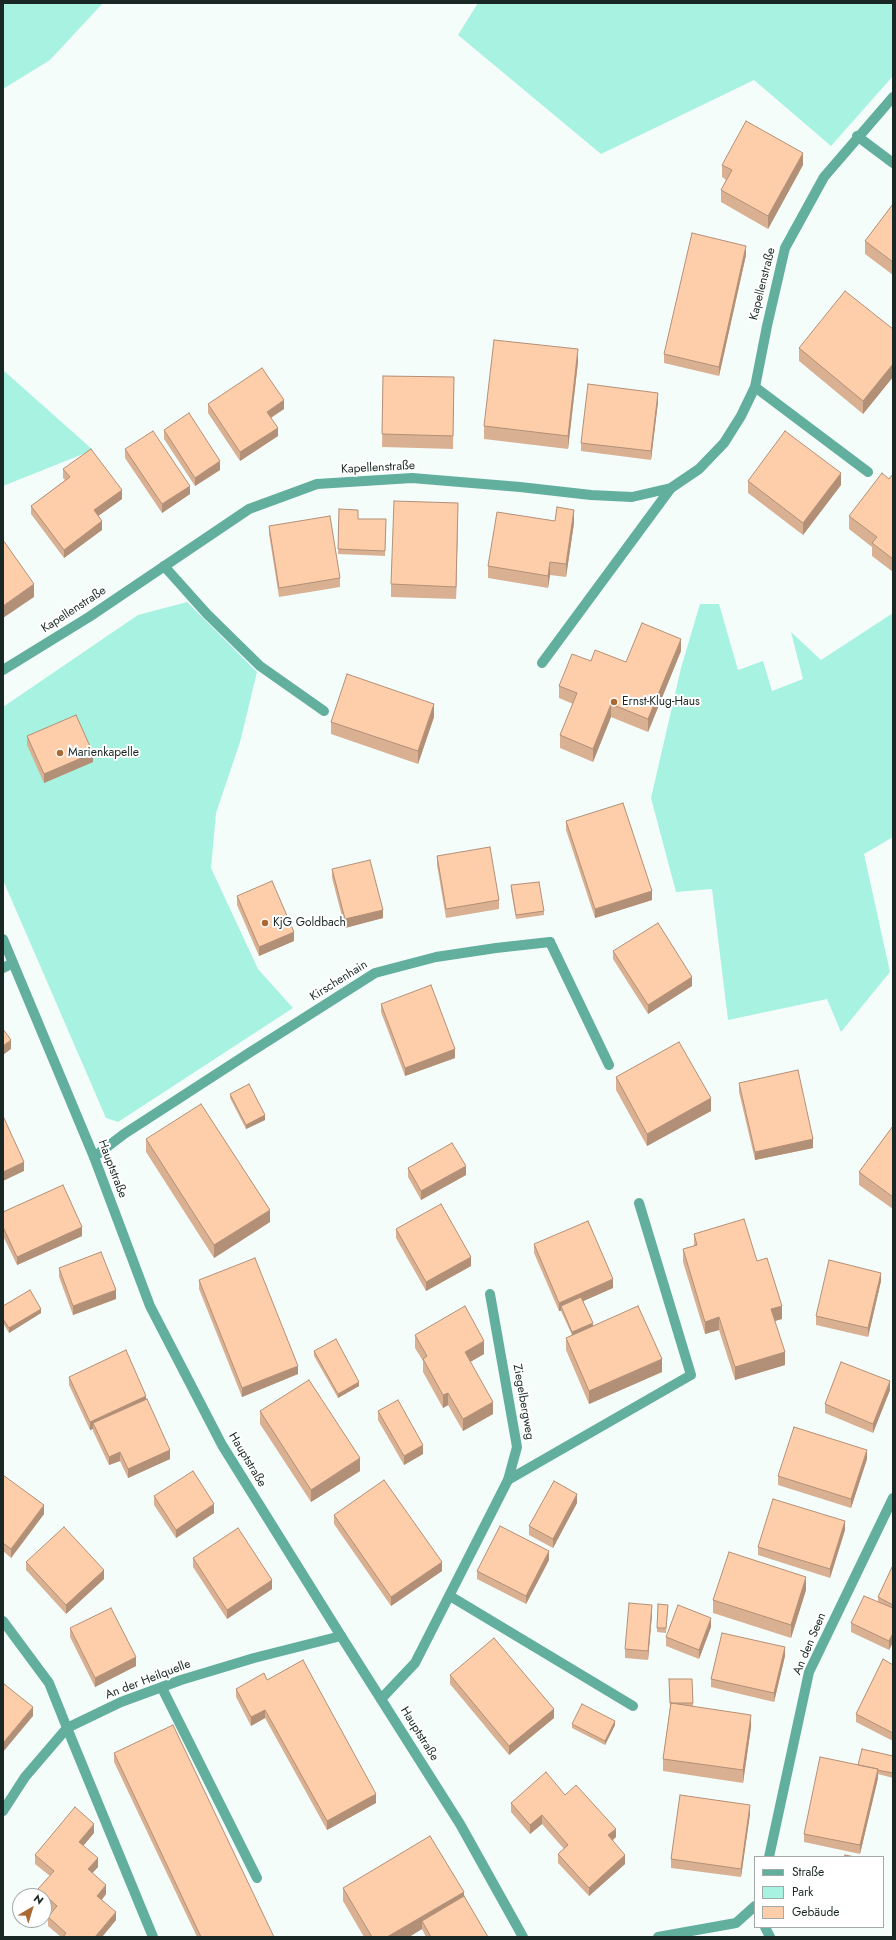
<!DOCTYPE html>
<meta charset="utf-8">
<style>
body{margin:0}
#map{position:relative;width:896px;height:1940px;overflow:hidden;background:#f5fdfb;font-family:Jost,sans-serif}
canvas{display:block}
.frame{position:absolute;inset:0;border:4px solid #192825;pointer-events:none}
.legend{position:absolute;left:754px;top:1856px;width:130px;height:72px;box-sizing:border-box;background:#fff;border:1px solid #a3a9a8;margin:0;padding:5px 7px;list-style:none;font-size:12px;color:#192825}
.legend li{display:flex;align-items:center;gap:8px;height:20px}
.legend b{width:20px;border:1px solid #a3a9a8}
.north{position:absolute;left:12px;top:1888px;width:40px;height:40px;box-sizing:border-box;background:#fff;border:1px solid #a3a9a8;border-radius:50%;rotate:38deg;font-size:11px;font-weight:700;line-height:16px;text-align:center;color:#192825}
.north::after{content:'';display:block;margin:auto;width:14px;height:18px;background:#aa6933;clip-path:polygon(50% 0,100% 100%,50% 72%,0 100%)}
</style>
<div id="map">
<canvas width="896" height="1940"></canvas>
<div class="frame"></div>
<ul class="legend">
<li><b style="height:5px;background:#62af9e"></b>Straße</li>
<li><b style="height:11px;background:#a8f2e1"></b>Park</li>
<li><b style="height:11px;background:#fecdaa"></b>Gebäude</li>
</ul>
<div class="north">N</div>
</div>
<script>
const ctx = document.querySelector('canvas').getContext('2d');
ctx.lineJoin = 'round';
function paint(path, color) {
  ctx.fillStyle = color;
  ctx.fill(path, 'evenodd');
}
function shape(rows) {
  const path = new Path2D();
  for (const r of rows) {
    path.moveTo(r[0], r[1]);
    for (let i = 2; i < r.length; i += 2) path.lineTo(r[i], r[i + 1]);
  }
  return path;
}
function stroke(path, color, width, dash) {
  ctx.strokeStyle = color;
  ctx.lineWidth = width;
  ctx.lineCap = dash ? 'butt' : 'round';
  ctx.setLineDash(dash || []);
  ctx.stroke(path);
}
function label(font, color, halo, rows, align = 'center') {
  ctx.font = font + ' Jost,sans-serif';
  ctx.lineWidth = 4;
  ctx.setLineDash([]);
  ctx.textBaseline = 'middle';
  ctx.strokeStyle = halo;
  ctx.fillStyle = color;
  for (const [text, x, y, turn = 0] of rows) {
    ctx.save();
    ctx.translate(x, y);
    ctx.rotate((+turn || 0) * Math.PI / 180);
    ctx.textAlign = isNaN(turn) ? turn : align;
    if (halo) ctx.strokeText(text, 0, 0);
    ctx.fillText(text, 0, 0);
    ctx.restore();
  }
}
paint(shape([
 [3,3,103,3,50,60,3,89],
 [478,3,893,3,893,76,831,146,754,80,601,154,458,35],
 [3,370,93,450,3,486],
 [187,602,257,672,240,742,216,813,211,868,258,969,293,1008,118,1122,106,1118,3,880,3,707,138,615],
 [700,604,719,604,738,670,763,661,772,691,803,679,791,632,821,660,893,613,893,837,864,854,890,972,841,1032,827,999,728,1020,712,889,676,892,651,798,681,668]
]), '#a8f2e1');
stroke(shape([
 [857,136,893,163],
 [755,387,868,472],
 [164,566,207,614,260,666,324,711],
 [542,663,671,488],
 [550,942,609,1065],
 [508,1480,691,1375,639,1203],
 [162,1688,257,1878],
 [67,1728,153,1937],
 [765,1927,770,1937]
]), '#62af9e', 10);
stroke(shape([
 [3,670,89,617,249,509,317,484,412,478,520,487,591,495,632,497,671,488,699,469,724,443,741,416,755,387,767,326,785,248,824,177,893,97],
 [3,968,13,963],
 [94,1157,124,1134,249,1053,375,973,436,957,496,948,550,942],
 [450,1596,633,1706],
 [3,1621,49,1683,67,1728],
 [381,1699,415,1663,508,1480,517,1447,490,1294],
 [3,1811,25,1777,67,1728,121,1702,181,1680,254,1658,341,1636],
 [769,1857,809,1672,893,1498],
 [658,1937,736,1923,755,1906]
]), '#62af9e', 10);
stroke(shape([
 [3,939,94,1157,150,1306,222,1445,341,1636,460,1824,523,1937]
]), '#62af9e', 10);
paint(shape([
 [722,165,803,165,768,229,721,202,721,190,726,180,722,177],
 [893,204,893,275,865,254,865,241],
 [746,255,719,376,664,363,664,354],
 [893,329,893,377,863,414,799,361,799,348],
 [578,362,568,449,484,439,484,426],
 [383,376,454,377,453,449,382,447],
 [658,402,651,460,581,451,581,443],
 [208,404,284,409,271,418,278,436,240,461,208,413],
 [164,430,220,470,195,486,164,439],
 [125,449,190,494,162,513,125,458],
 [63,469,122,499,98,516,102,530,64,558,31,514,31,506,65,480,63,478],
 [893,474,893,572,872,556,872,547,849,529,849,516,889,479],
 [748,481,841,485,803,535,748,493],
 [339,509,358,519,386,519,385,556,338,554],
 [458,516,456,599,391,597,391,584],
 [555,521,574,523,566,577,550,575,548,588,488,578,488,566],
 [269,526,340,578,340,587,279,597,269,534],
 [681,651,648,732,611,717,593,762,560,748,560,735,573,704,559,698,559,686,591,661,626,662],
 [434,717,418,764,331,734,331,722],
 [27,736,93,762,44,783,27,745],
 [566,821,652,900,595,918,566,830],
 [437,856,499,900,499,909,446,918,437,865],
 [332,869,383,918,345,928,332,878],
 [511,885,544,911,544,915,516,919,511,890],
 [237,896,294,941,259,956,237,905],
 [613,951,692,986,648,1014,613,959],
 [381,1004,455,1058,405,1076,381,1012],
 [616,1077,711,1111,647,1146,616,1090],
 [739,1083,813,1148,755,1160,739,1092],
 [230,1094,265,1120,246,1129,230,1098],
 [893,1126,893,1209,859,1185,859,1172],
 [146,1139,270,1222,214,1258,146,1152],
 [408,1168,466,1175,421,1200,408,1177],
 [3,1212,82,1236,17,1265,3,1236],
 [396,1229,471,1266,426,1291,396,1238],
 [694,1234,757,1261,782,1319,775,1321,785,1365,735,1380,719,1330,705,1334,683,1262,683,1249,694,1246],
 [534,1244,613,1288,583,1301,593,1326,662,1372,589,1404,566,1350,566,1338,572,1335,561,1311,559,1311,534,1253],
 [59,1268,116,1299,73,1315,59,1277],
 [199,1280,298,1374,242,1397,199,1289],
 [881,1281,868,1337,816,1325,816,1316],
 [3,1306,41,1313,9,1333,3,1323],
 [415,1335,484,1354,470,1362,493,1414,463,1431,448,1405,443,1408,423,1372,423,1361,415,1348],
 [314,1351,359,1386,338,1398,314,1356],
 [69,1377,146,1399,170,1459,128,1478,120,1461,109,1465,93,1431,93,1429,90,1430,69,1385],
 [890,1390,873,1433,825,1413,825,1404],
 [260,1411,360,1471,311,1502,260,1424],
 [378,1411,423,1454,404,1465,378,1420],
 [867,1459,851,1508,778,1485,778,1476],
 [3,1475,44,1514,11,1558,3,1551],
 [154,1496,214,1513,176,1538,154,1505],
 [577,1503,553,1548,529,1535,529,1526],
 [334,1515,442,1571,391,1606,334,1524],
 [845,1530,830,1578,758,1555,758,1547],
 [193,1558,272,1589,227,1619,193,1567],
 [549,1560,526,1604,477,1579,477,1571],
 [26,1562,104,1579,66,1614,26,1570],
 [893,1565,893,1642,889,1650,851,1632,851,1623,878,1602,878,1597],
 [806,1590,791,1638,713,1613,713,1600],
 [668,1609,666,1633,657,1632,657,1628],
 [652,1614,648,1660,625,1658,625,1649],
 [711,1627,699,1659,666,1646,666,1637],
 [70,1628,136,1666,95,1687,70,1637],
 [785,1656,774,1702,711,1687,711,1679],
 [893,1665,893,1741,856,1722,856,1714],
 [450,1675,554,1718,509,1755,450,1684],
 [669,1679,692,1679,693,1706,751,1727,743,1783,663,1771,663,1759,670,1707],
 [267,1680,376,1803,327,1830,265,1718,251,1726,236,1697,236,1689],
 [572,1724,615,1725,605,1745,572,1728],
 [114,1753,274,1937,197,1937,114,1762],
 [893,1756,893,1778,878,1774,878,1778,860,1854,804,1842,804,1834,858,1765],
 [565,1795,616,1837,613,1840,625,1864,589,1896,558,1863,558,1854,564,1849,542,1824,530,1834,511,1812,511,1803],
 [750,1814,741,1877,671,1868,671,1859],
 [94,1833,83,1845,98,1867,92,1873,106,1894,102,1900,116,1920,102,1937,61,1937,48,1926,48,1917,53,1911,44,1903,44,1896,38,1896,38,1889,50,1876,35,1864,35,1855],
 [343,1888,464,1896,488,1937,426,1937,422,1929,409,1937,364,1937,343,1901]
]), '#dab092');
paint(shape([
 [803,153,803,165,768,229,768,216],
 [746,246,746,255,719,376,719,367],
 [578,349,578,362,568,449,568,436],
 [893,364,893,377,863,414,863,401],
 [658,393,658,402,651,460,651,451],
 [284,400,284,409,267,420,267,412],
 [278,428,278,436,240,461,240,452],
 [220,461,220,470,195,486,195,478],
 [841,473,841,485,803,535,803,523],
 [190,486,190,494,162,513,162,504],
 [122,490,122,499,94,519,94,510],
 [458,503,458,516,456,599,456,587],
 [574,510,574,523,566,577,566,564],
 [102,521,102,530,64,558,64,550],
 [550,562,550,575,548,588,548,576],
 [34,584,34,597,3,618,3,606],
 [681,639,681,651,648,732,648,719],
 [434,704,434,717,418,764,418,751],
 [611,704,611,717,593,762,593,749],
 [93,753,93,762,44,783,44,774],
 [652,891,652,900,595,918,595,909],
 [383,910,383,918,345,928,345,919],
 [294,932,294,941,259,956,259,947],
 [692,977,692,986,648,1014,648,1005],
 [11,1040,11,1049,3,1055,3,1046],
 [455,1049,455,1058,405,1076,405,1068],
 [711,1098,711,1111,647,1146,647,1134],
 [265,1115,265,1120,246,1129,246,1125],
 [813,1139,813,1148,755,1160,755,1152],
 [24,1162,24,1171,3,1181,3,1172],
 [466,1166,466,1175,421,1200,421,1191],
 [270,1210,270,1222,214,1258,214,1245],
 [82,1227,82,1236,17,1265,17,1257],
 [471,1257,471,1266,426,1291,426,1282],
 [881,1273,881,1281,868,1337,868,1328],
 [613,1279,613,1288,563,1310,561,1306,561,1311,559,1311,559,1303],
 [116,1290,116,1299,73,1315,73,1306],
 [782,1306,782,1319,771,1322,771,1309],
 [41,1309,41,1313,9,1333,9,1328],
 [719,1317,719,1330,705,1334,705,1322],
 [593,1323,593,1327,572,1337,572,1332],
 [484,1341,484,1354,465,1365,465,1352],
 [785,1352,785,1365,735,1380,735,1367],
 [662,1359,662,1372,589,1404,589,1391],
 [298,1366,298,1374,242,1397,242,1388],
 [890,1381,890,1390,873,1433,873,1424],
 [359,1382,359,1386,338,1398,338,1394],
 [448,1393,448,1405,443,1408,443,1395],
 [146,1396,146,1405,93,1423,93,1429,90,1430,90,1422],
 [493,1402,493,1414,463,1431,463,1419],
 [423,1445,423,1454,404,1465,404,1456],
 [170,1450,170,1459,128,1478,128,1469],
 [867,1450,867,1459,851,1508,851,1499],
 [120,1452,120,1461,109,1465,109,1457],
 [360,1458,360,1471,311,1502,311,1490],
 [577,1494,577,1503,553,1548,553,1539],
 [214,1504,214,1513,176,1538,176,1530],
 [44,1505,44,1514,11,1558,11,1549],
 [845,1521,845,1530,830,1578,830,1569],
 [549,1551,549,1560,526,1604,526,1596],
 [442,1562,442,1571,391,1606,391,1597],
 [104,1570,104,1579,66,1614,66,1605],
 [806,1577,806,1590,791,1638,791,1625],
 [272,1580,272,1589,227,1619,227,1610],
 [652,1605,652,1614,648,1660,648,1651],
 [711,1618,711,1627,699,1659,699,1650],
 [893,1633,893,1642,889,1650,889,1641],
 [785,1647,785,1656,774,1702,774,1693],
 [136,1657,136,1666,95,1687,95,1678],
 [33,1707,33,1716,3,1752,3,1743],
 [554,1709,554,1718,509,1755,509,1746],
 [265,1710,265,1718,251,1726,251,1717],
 [751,1715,751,1727,743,1783,743,1770],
 [615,1721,615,1725,605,1745,605,1741],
 [878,1769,878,1778,860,1854,860,1845],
 [376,1794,376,1803,327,1830,327,1821],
 [750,1805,750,1814,741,1877,741,1869],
 [542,1815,542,1824,530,1834,530,1825],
 [94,1824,94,1833,79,1851,79,1842],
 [616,1829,616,1837,608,1844,608,1835],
 [625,1855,625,1864,589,1896,589,1888],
 [98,1858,98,1867,88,1878,88,1869],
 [106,1885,106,1894,97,1905,97,1896],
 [464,1892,464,1905,422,1921,422,1929,409,1937,387,1937],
 [116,1912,116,1920,102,1937,95,1937]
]), '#b29077');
const building = shape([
 [746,121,803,153,768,216,721,190,732,170,722,165,746,121],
 [893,204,893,262,865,241,893,204],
 [692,233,746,246,719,367,664,354,692,233],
 [845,291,893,329,893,364,863,401,799,348,845,291],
 [494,340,578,349,568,436,484,426,494,340],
 [262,368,284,400,267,412,278,428,240,452,208,404,262,368],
 [383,376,454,377,453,436,382,434,383,376],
 [588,384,658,393,651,451,581,443,588,384],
 [189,413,220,461,195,478,164,430,189,413],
 [153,431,190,486,162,504,125,449,153,431],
 [785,431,841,473,803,523,748,481,785,431],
 [91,449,122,490,94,510,102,521,64,550,31,506,70,477,63,469,91,449],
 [882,473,889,479,893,474,893,559,872,543,877,537,849,516,882,473],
 [394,501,458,503,456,587,391,584,394,501],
 [557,507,574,510,566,564,550,562,548,576,488,566,497,512,555,521,557,507],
 [339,509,358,510,358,519,386,519,385,551,338,549,339,509],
 [330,516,340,578,279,588,269,526,330,516],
 [3,540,34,584,3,606,3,540],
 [642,623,681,639,648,719,611,704,593,749,560,735,577,693,559,686,572,654,591,661,595,650,626,662,642,623],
 [347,674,434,704,418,751,331,722,347,674],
 [76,715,93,753,44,774,27,736,76,715],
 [623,803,652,891,595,909,566,821,623,803],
 [490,847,499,900,446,909,437,856,490,847],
 [370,860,383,910,345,919,332,869,370,860],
 [272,881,294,932,259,947,237,896,272,881],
 [539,882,544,911,516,915,511,885,539,882],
 [658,923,692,977,648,1005,613,951,658,923],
 [431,985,455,1049,405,1068,381,1004,431,985],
 [3,1029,11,1040,3,1046,3,1029],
 [679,1042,711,1098,647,1134,616,1077,679,1042],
 [798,1070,813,1139,755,1152,739,1083,798,1070],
 [249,1084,265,1115,246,1125,230,1094,249,1084],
 [201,1104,270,1210,214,1245,146,1139,201,1104],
 [3,1116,24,1162,3,1172,3,1116],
 [893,1126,893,1197,859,1172,893,1126],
 [452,1143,466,1166,421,1191,408,1168,452,1143],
 [63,1185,82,1227,17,1257,3,1227,3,1212,63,1185],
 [441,1204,471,1257,426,1282,396,1229,441,1204],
 [744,1219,757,1261,767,1258,782,1306,771,1309,785,1352,735,1367,719,1317,705,1322,683,1249,697,1245,694,1234,744,1219],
 [588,1221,613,1279,559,1303,534,1244,588,1221],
 [101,1252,116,1290,73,1306,59,1268,101,1252],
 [255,1258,298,1366,242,1388,199,1280,255,1258],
 [829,1260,881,1273,868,1328,816,1316,829,1260],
 [30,1290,41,1309,9,1328,3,1319,3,1306,30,1290],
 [581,1297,593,1323,572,1332,561,1306,581,1297],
 [465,1306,484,1341,465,1352,493,1402,463,1419,448,1393,443,1395,423,1359,427,1356,415,1335,465,1306],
 [638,1306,662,1359,589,1391,566,1338,638,1306],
 [336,1339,359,1382,338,1394,314,1351,336,1339],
 [126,1350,146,1396,90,1422,69,1377,126,1350],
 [841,1362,890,1381,873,1424,825,1404,841,1362],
 [309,1380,360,1458,311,1490,260,1411,309,1380],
 [147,1399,170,1450,128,1469,120,1452,109,1457,93,1423,147,1399],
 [398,1400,423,1445,404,1456,378,1411,398,1400],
 [794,1427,867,1450,851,1499,778,1476,794,1427],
 [193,1471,214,1504,176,1530,154,1496,193,1471],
 [3,1475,44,1505,11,1549,3,1543,3,1475],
 [384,1480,442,1562,391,1597,334,1515,384,1480],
 [554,1481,577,1494,553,1539,529,1526,554,1481],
 [773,1499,845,1521,830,1569,758,1547,773,1499],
 [500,1526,549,1551,526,1596,477,1571,500,1526],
 [64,1527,104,1570,66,1605,26,1562,64,1527],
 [238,1528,272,1580,227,1610,193,1558,238,1528],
 [729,1552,806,1577,791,1625,713,1600,729,1552],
 [893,1565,893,1605,878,1597,893,1565],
 [864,1596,893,1608,893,1633,889,1641,851,1623,864,1596],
 [629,1603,652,1605,648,1651,625,1649,629,1603],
 [658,1604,668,1605,666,1628,657,1628,658,1604],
 [678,1605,711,1618,699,1650,666,1637,678,1605],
 [111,1608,136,1657,95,1678,70,1628,111,1608],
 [722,1633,785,1647,774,1693,711,1679,722,1633],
 [494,1638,554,1709,509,1746,450,1675,494,1638],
 [883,1659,893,1665,893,1733,856,1714,883,1659],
 [303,1660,376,1794,327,1821,265,1710,251,1717,236,1689,264,1673,267,1680,303,1660],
 [669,1679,692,1679,693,1703,670,1703,669,1679],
 [4,1684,33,1707,3,1743,3,1686,4,1684],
 [671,1703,751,1715,743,1770,663,1759,671,1703],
 [582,1704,615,1721,605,1741,572,1724,582,1704],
 [173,1725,274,1937,201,1937,114,1753,173,1725],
 [862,1749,893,1756,893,1773,877,1770,878,1769,858,1765,862,1749],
 [820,1757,878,1769,860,1845,804,1834,820,1757],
 [546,1772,565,1795,576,1785,616,1829,608,1835,625,1855,589,1888,558,1854,568,1845,542,1815,530,1825,511,1803,546,1772],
 [680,1795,750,1805,741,1869,671,1859,680,1795],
 [75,1807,94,1824,79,1842,98,1858,88,1869,106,1885,97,1896,116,1912,95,1937,63,1937,66,1933,48,1917,57,1906,38,1889,54,1871,35,1855,75,1807],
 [430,1836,464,1892,387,1937,372,1937,343,1888,430,1836],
 [845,1855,855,1857,844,1857,845,1855],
 [464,1896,488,1937,431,1937,422,1921,464,1896]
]);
paint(building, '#fecdaa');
stroke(building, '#b29077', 1);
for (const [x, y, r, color] of [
 [614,702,4,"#aa6933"],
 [60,753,4,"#aa6933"],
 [265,923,4,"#aa6933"]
]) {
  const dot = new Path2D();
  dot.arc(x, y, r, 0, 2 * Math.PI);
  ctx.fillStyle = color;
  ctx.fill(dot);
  stroke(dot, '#fff', 1.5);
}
label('12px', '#192825', '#fff', [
 ["Kapellenstraße",763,284,-76],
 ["Kapellenstraße",378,468,-3],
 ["Kapellenstraße",74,610,-33],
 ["Kirschenhain",339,981,-32],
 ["Hauptstraße",112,1169,69],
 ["Ziegelbergweg",523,1402,80],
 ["Hauptstraße",247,1460,59],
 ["An den Seen",810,1644,-67],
 ["An der Heilquelle",148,1680,-21],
 ["Hauptstraße",419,1734,58]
]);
label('12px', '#192825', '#fff', [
 ["Ernst-Klug-Haus",622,702],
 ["Marienkapelle",68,753],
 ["KjG Goldbach",273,923]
], 'left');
</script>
